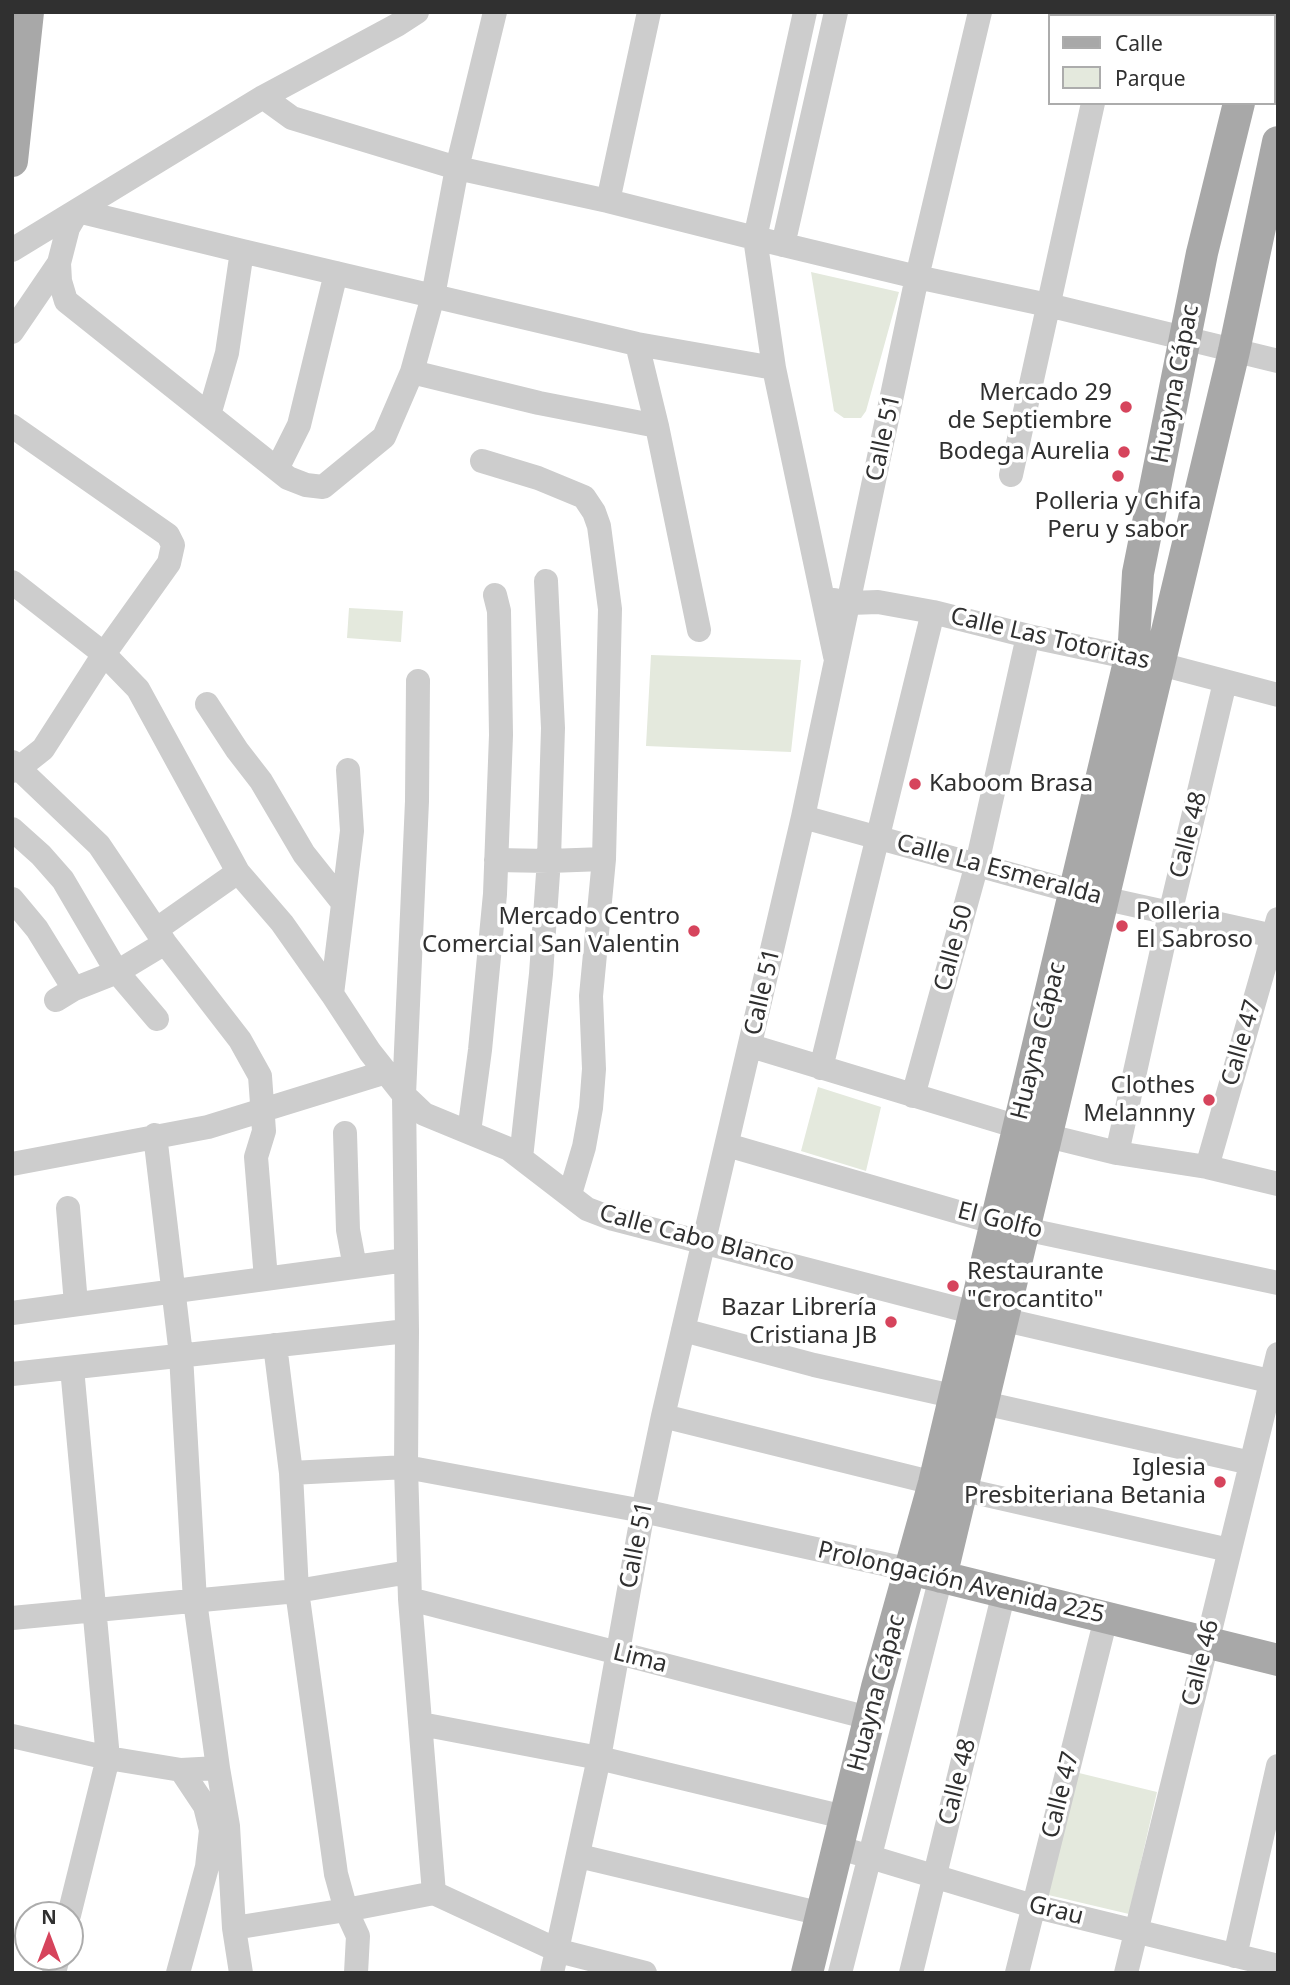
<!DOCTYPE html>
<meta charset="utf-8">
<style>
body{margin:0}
#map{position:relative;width:1290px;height:1985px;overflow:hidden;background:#fff;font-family:"Noto Sans",sans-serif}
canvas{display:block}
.frame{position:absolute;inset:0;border:14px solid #303030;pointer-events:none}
.legend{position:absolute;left:1048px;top:14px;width:228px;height:91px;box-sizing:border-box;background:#fff;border:2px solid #acacac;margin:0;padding:9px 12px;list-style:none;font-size:21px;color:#303030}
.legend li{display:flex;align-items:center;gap:14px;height:35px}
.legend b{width:35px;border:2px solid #acacac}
.north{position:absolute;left:14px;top:1901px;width:70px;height:70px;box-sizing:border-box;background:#fff;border:2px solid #acacac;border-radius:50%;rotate:0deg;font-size:19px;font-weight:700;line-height:28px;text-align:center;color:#303030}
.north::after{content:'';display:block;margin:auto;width:24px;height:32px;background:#d6445c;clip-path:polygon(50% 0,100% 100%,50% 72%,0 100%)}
</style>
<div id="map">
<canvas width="1290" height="1985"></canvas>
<div class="frame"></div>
<ul class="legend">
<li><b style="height:9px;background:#a8a8a8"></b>Calle</li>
<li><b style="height:19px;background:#e4e9dd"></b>Parque</li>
</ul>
<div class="north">N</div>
</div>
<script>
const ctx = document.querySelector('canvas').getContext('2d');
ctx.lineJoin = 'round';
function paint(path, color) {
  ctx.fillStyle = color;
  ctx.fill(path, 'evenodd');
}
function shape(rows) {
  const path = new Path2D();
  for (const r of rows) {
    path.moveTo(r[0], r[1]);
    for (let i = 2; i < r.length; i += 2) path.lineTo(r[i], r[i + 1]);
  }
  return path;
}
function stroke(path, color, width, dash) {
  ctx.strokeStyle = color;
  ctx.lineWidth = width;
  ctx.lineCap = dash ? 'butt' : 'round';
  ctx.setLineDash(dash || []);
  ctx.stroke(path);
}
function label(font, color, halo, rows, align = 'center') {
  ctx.font = font + ' "Noto Sans",sans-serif';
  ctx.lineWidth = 7;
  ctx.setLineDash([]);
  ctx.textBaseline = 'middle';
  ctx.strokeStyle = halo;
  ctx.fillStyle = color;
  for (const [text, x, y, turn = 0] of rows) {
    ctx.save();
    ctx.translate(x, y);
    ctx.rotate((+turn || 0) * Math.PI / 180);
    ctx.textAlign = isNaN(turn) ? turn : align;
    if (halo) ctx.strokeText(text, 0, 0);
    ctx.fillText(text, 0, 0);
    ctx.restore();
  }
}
paint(shape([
 [811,272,899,292,866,411,861,418,844,418,834,411],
 [349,608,403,611,401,642,347,638],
 [651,655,801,660,791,752,646,746],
 [818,1087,881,1107,866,1171,801,1151],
 [1079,1773,1157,1792,1129,1914,1044,1894]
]), '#e4e9dd');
stroke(shape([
 [495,12,457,168,433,296,412,372,384,437,323,487,306,485,288,478,66,301,60,281,59,263,68,228,78,211,242,251,433,296,637,344,774,368],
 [805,12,755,238,774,368,835,656],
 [1212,12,1229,16],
 [1112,16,1113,12],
 [1274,26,1278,26],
 [263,97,292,118,457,168,608,201,755,238,917,277,1048,305,1278,361],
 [608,201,649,12],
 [783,245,836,12],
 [12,250,263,97,397,25,417,12],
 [12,332,59,263],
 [637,344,657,426,699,630],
 [412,372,539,403,657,426],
 [209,415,227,353,242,251],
 [12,426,168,535,173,545,169,563,104,654,43,749,19,768,12,771],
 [482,461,538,478,584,497,594,512,599,526,610,609,604,859,591,996,594,1069,591,1108,584,1147,570,1194],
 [277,469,299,425,336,273],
 [1011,475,1093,103],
 [12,582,104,654,138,689,238,872,282,923,332,994],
 [834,600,850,603,878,602,933,612,1028,636,1160,664,1278,695],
 [418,681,417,801,404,1095,407,1331,406,1467,410,1599,434,1893],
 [207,704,237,750,261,781,304,854,343,903],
 [12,762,99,845,165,943,240,1040,260,1076,264,1131,256,1157,266,1279],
 [348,770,352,831,332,994,370,1052,404,1095,424,1114,509,1149,587,1209,613,1219,975,1313,1278,1383],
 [803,817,1075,892,1278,937],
 [12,829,41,855,63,880,117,972,157,1019],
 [496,860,549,861,604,859],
 [12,899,37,929,74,989],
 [157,929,238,872],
 [56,1000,74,989,117,972,165,943],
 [751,1046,1048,1136,1117,1153,1207,1167,1278,1184],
 [821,1068,933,612],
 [913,1096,977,864,1028,636],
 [469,1132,480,1050,495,894,501,735,499,611,495,595],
 [345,1133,348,1230,355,1267],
 [155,1135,181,1355,195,1601,218,1768,181,1770,205,1806,211,1830,207,1867,178,1973],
 [727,1145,996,1223,1278,1283],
 [1117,1153,1170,914,1225,682],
 [521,1158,541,974,549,859,553,728,546,581],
 [12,1164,208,1127,386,1072],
 [1207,1167,1278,919],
 [68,1208,76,1304],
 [12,1313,406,1260],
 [683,1330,814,1365,1251,1463],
 [275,1345,291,1473,297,1591,336,1874,346,1910,358,1936,356,1973],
 [12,1374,407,1331],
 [663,1416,934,1483,1229,1550],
 [291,1473,406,1467,643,1511,911,1570],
 [410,1599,869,1718],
 [12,1618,297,1591,409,1572],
 [421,1724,599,1758,844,1817],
 [12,1736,108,1758,181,1770],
 [218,1768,228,1826,234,1928,346,1910,434,1893,559,1951,645,1973],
 [837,1847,1033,1906,1278,1966],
 [579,1856,822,1914],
 [69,1915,108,1758,72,1368],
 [234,1928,241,1973],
 [1235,1956,1278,1766],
 [54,1973,58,1957],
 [552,1973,599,1758,643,1511,663,1416,803,817,917,277,980,12],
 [840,1973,941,1577],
 [911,1973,1004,1592],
 [1017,1973,1106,1618],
 [1126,1973,1278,1354]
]), '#cdcdcd', 24);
stroke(shape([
 [1248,12,1249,16],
 [12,161,28,12],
 [922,1572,1278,1660],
 [941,1577,1234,351,1278,142],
 [807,1973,877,1687,934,1483,1134,641,1138,573,1202,253,1239,103]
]), '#a8a8a8', 32);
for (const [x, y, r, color] of [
 [1126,407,7,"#d6445c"],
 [1124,452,7,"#d6445c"],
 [1118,476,7,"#d6445c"],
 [915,784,7,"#d6445c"],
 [1122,926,7,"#d6445c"],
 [694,931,7,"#d6445c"],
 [1209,1100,7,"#d6445c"],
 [953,1286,7,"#d6445c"],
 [891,1322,7,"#d6445c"],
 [1220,1482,7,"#d6445c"]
]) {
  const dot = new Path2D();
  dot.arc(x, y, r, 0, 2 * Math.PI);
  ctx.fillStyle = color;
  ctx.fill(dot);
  stroke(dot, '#fff', 2.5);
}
label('24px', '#303030', '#fff', [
 ["Huayna Cápac",1176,384,-79],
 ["Calle 51",884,438,-78],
 ["Calle Las Totoritas",1050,639,13],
 ["Calle 48",1189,835,-76],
 ["Calle La Esmeralda",999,870,15],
 ["Calle 50",954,948,-75],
 ["Calle 51",763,992,-77],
 ["Huayna Cápac",1039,1041,-76],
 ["Calle 47",1242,1043,-74],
 ["El Golfo",1000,1221,14],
 ["Calle Cabo Blanco",697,1239,15],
 ["Calle 51",637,1545,-79],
 ["Prolongación Avenida 225",961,1583,13],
 ["Lima",640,1659,14],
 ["Calle 46",1201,1663,-76],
 ["Huayna Cápac",877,1693,-75],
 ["Calle 48",958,1782,-76],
 ["Calle 47",1061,1795,-76],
 ["Grau",1056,1911,14]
]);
label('24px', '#303030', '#fff', [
 ["Mercado 29",1112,393],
 ["de Septiembre",1112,421],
 ["Bodega Aurelia",1110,452],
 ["Polleria y Chifa",1118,502,"center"],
 ["Peru y sabor",1118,530,"center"],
 ["Kaboom Brasa",929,784,"left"],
 ["Polleria",1136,912,"left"],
 ["El Sabroso",1136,940,"left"],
 ["Mercado Centro",680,917],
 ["Comercial San Valentin",680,945],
 ["Clothes",1195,1086],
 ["Melannny",1195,1114],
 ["Restaurante",967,1272,"left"],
 ["\"Crocantito\"",967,1300,"left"],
 ["Bazar Librería",877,1308],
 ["Cristiana JB",877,1336],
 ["Iglesia",1206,1468],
 ["Presbiteriana Betania",1206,1496]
], 'right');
</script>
